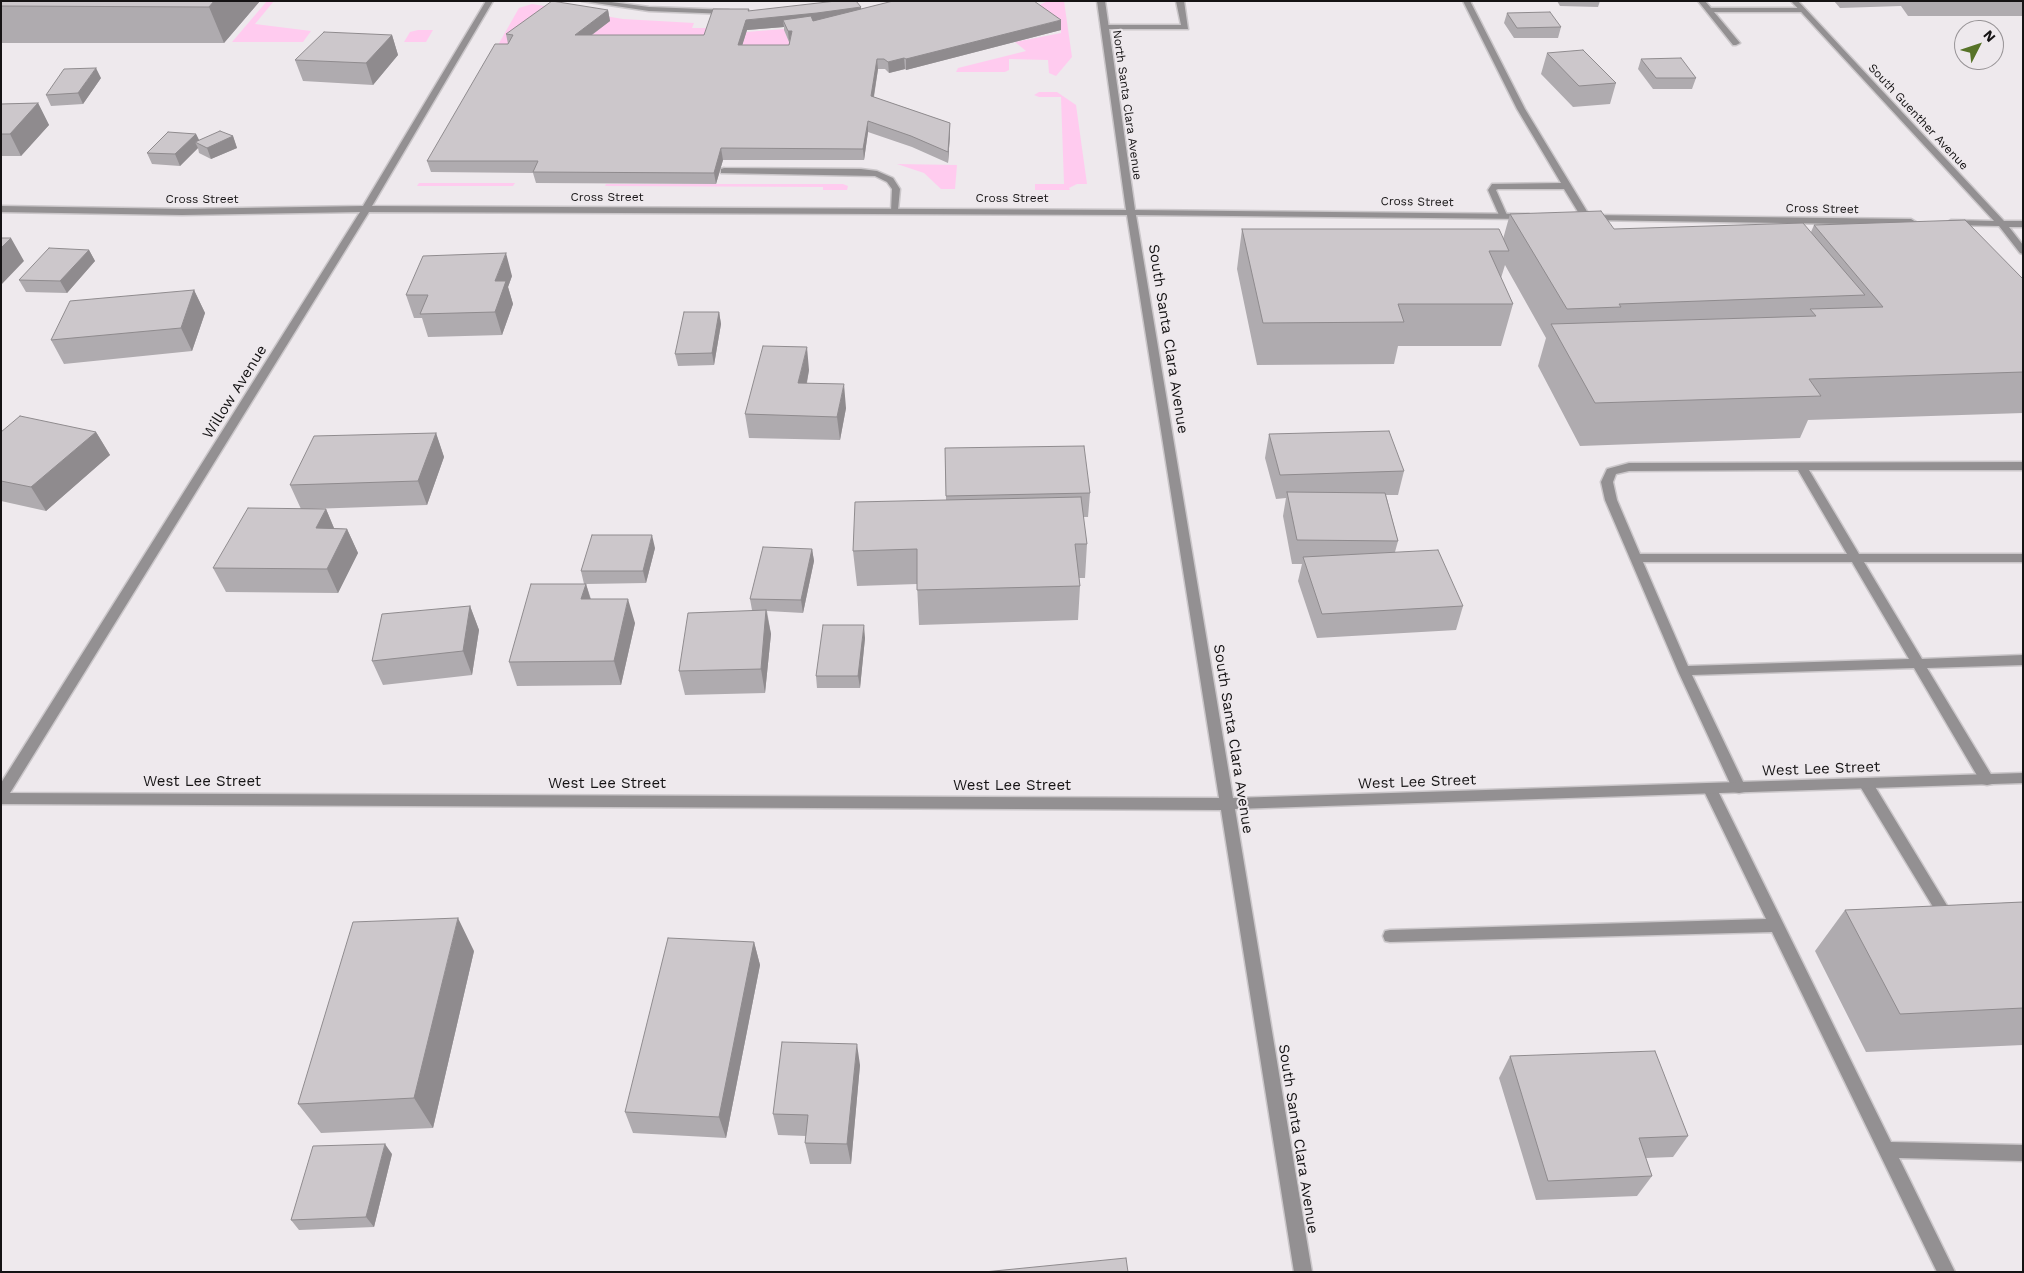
<!DOCTYPE html>
<style>
body{margin:0}
#map{position:relative;width:2024px;height:1273px;overflow:hidden;background:#eee9ed;font-family:"Work Sans",sans-serif}
canvas{display:block}
.frame{position:absolute;inset:0;border:2px solid #151314;pointer-events:none}
.north{position:absolute;left:1954px;top:20px;width:50px;height:50px;box-sizing:border-box;background:#eee9ed;border:1px solid #979396;border-radius:50%;rotate:49deg;font-size:14px;font-weight:700;line-height:20px;text-align:center;color:#151314}
.north::after{content:'';display:block;margin:auto;width:18px;height:22px;background:#577328;clip-path:polygon(50% 0,100% 100%,50% 72%,0 100%)}
</style>
<div id="map">
<canvas width="2024" height="1273"></canvas>
<div class="frame"></div>
<div class="north">N</div>
</div>
<script>
const ctx = document.querySelector('canvas').getContext('2d');
ctx.lineJoin = 'round';
function paint(path, color) {
  ctx.fillStyle = color;
  ctx.fill(path, 'evenodd');
}
function shape(rows) {
  const path = new Path2D();
  for (const r of rows) {
    path.moveTo(r[0], r[1]);
    for (let i = 2; i < r.length; i += 2) path.lineTo(r[i], r[i + 1]);
  }
  return path;
}
function stroke(path, color, width, dash) {
  ctx.strokeStyle = color;
  ctx.lineWidth = width;
  ctx.lineCap = dash ? 'butt' : 'round';
  ctx.setLineDash(dash || []);
  ctx.stroke(path);
}
function label(font, color, halo, rows, align = 'center') {
  ctx.font = font + ' "Work Sans",sans-serif';
  ctx.lineWidth = 4;
  ctx.setLineDash([]);
  ctx.textBaseline = 'middle';
  ctx.strokeStyle = halo;
  ctx.fillStyle = color;
  for (const [text, x, y, turn = 0] of rows) {
    ctx.save();
    ctx.translate(x, y);
    ctx.rotate((+turn || 0) * Math.PI / 180);
    ctx.textAlign = isNaN(turn) ? turn : align;
    if (halo) ctx.strokeText(text, 0, 0);
    ctx.fillText(text, 0, 0);
    ctx.restore();
  }
}
paint(shape([
 [267,1,274,1,255,24,311,31,303,42,232,42],
 [1048,1,1064,1,1072,57,1056,76,1049,73,1048,60,1009,59,1009,70,1005,72,956,72,958,68,1026,51,1015,42,1061,33,1061,23,1035,7],
 [532,4,623,19,694,23,692,28,712,28,706,46,498,45,519,8],
 [784,29,789,42,793,41,790,56,739,56,746,32],
 [418,30,433,30,426,42,404,42,410,32],
 [1039,92,1057,92,1076,105,1087,184,1077,184,1069,188,1070,190,1035,190,1035,184,1064,184,1061,97,1039,97,1034,95],
 [897,164,957,165,955,189,941,189,924,173],
 [419,183,515,183,513,186,417,186],
 [606,184,843,184,848,186,847,190,823,190,823,187,605,186]
]), '#ffcbef');
const service = shape([
 [582,1,604,1,649,7,729,10,733,12,729,14,649,11,582,1],
 [1176,1,1184,1,1188,29,1105,29,1101,27,1105,25,1181,25,1176,1],
 [1463,1,1470,1,1525,109,1591,218,1589,220,1583,220,1564,189,1498,189,1496,190,1507,215,1503,218,1499,215,1488,190,1492,184,1561,183,1517,109,1463,1],
 [1698,1,1705,1,1711,8,1802,8,1806,10,1802,12,1714,12,1740,43,1736,45,1733,45,1698,1],
 [724,168,861,169,877,171,893,178,900,189,898,210,894,213,891,212,892,189,887,182,875,176,721,173,721,169,724,168],
 [2023,462,2023,470,1809,470,1859,554,2023,554,2023,562,1864,562,1922,659,2023,655,2023,665,1927,668,1992,776,1994,780,1992,784,1987,785,1982,784,1914,668,1692,675,1746,788,1744,792,1739,793,1734,792,1678,671,1605,500,1601,482,1607,469,1629,463,2023,462],
 [1798,470,1847,554,1640,554,1617,500,1613,482,1616,474,1629,471,1798,470],
 [1643,562,1852,562,1909,659,1688,666,1643,562],
 [1866,779,1871,780,1954,917,1956,921,1954,925,1949,927,1944,925,1861,788,1859,784,1861,780,1866,779],
 [1710,784,1715,785,1717,789,1891,1142,2023,1145,2023,1161,1899,1158,1955,1272,1937,1272,1772,932,1390,942,1385,941,1383,936,1385,931,1390,930,1766,919,1703,789,1705,785,1710,784]
]);
const minor = shape([
 [486,1,493,1,372,206,1126,210,1097,1,1105,1,1135,210,1529,214,1530,216,1526,219,1136,215,1233,798,2023,773,2023,783,1235,809,1312,1272,1294,1272,1221,810,1,804,1,783,360,212,182,215,1,212,1,206,182,209,363,206,486,1],
 [369,212,1127,215,1219,798,10,793,369,212],
 [1791,1,1798,1,2004,221,2023,221,2023,227,2009,227,2023,245,2023,254,2020,253,1999,226,1948,225,1946,223,1951,220,1994,221,1791,1],
 [1591,215,1911,219,1916,222,1911,225,1588,220,1586,218,1591,215]
]);
stroke(service, '#cbc7ca', 3);
stroke(minor, '#cbc7ca', 3);
paint(service, '#939092');
paint(minor, '#939092');
paint(shape([
 [1,1,260,1,224,43,1,43],
 [1557,1,1600,1,1598,7,1560,6],
 [1834,1,2023,1,2023,16,1908,16,1901,6,1840,8],
 [861,7,861,9,1061,30,906,70,905,69,889,73,885,69,878,69,874,97,950,123,950,134,948,163,912,147,868,132,864,160,723,160,716,184,536,183,533,173,431,172,427,161,508,44,506,34,608,10,610,21,592,35,704,35,749,9,749,11],
 [784,27,784,30,789,42,789,45,742,45,747,30],
 [1507,13,1561,27,1558,38,1514,38,1504,23],
 [392,35,398,55,373,85,303,81,295,60],
 [1547,53,1616,83,1610,104,1573,107,1541,74],
 [1641,59,1696,78,1692,89,1653,89,1638,69],
 [101,78,83,104,51,106,46,95],
 [38,103,49,125,21,156,1,156,1,104],
 [196,134,199,140,233,136,237,148,211,159,199,153,198,148,180,166,152,164,147,153],
 [1510,214,1614,229,1811,232,1814,225,2023,279,2023,413,1808,420,1800,438,1580,446,1538,366,1546,338,1505,265,1501,278,1513,304,1501,346,1398,346,1394,364,1257,365,1237,269,1242,229,1503,239],
 [89,250,95,261,67,293,26,292,19,280],
 [512,276,508,287,513,304,502,335,428,337,422,318,414,318,406,295],
 [194,290,205,313,192,351,64,364,51,340],
 [719,312,721,324,714,365,678,366,675,354],
 [809,370,807,383,846,408,840,440,749,438,745,414],
 [1,432,96,432,110,455,46,511,1,501],
 [436,433,444,457,427,505,310,509,326,509,334,528,347,529,358,553,338,593,226,592,213,568,301,509,290,485],
 [1269,434,1404,471,1398,495,1386,495,1398,541,1395,552,1463,606,1456,630,1317,638,1298,581,1302,564,1292,564,1283,516,1286,498,1276,499,1265,458],
 [945,448,1090,493,1088,517,1083,517,1087,544,1085,578,1079,578,1080,586,1078,620,919,625,917,584,857,586,853,551,946,500],
 [655,548,646,583,586,584,591,599,635,623,621,685,517,686,509,662,584,584,581,571],
 [812,549,814,561,803,613,767,611,771,634,765,693,685,695,679,671,752,610,750,599],
 [470,606,479,630,472,675,383,685,372,661],
 [865,638,860,688,817,688,816,676],
 [2023,902,2023,1045,1866,1052,1815,951,1845,910],
 [754,942,760,965,726,1138,633,1133,625,1112],
 [474,951,433,1128,321,1133,298,1104],
 [1510,1056,1688,1136,1673,1157,1646,1158,1652,1176,1637,1196,1536,1200,1499,1078],
 [860,1065,851,1164,810,1164,805,1143,806,1136,778,1135,773,1114],
 [392,1154,374,1227,299,1230,291,1220]
]), '#afabaf');
paint(shape([
 [214,1,260,1,224,43,209,7],
 [861,7,862,17,818,24,783,20,784,27,747,30,739,56,738,45,749,9,750,20],
 [608,10,610,21,578,45,575,35],
 [1061,20,1061,30,906,70,906,59],
 [788,31,792,31,789,42],
 [392,35,398,55,373,85,366,63],
 [904,58,905,69,889,73,888,62],
 [877,59,878,69,872,107,871,96],
 [96,68,101,78,83,104,78,93],
 [38,103,49,125,21,156,10,134],
 [868,121,868,132,864,160,863,149],
 [950,123,950,134,948,163,948,152],
 [196,134,201,144,195,142,198,148,180,166,175,154],
 [233,136,237,148,211,159,207,148],
 [721,148,723,160,716,184,714,173],
 [11,238,24,261,1,285,1,248],
 [89,250,95,261,67,293,60,281],
 [506,253,512,276,508,287,513,304,502,335,495,312,495,281],
 [194,290,205,313,192,351,181,328],
 [719,312,721,324,714,365,712,353],
 [807,347,809,370,802,407,798,383],
 [844,384,846,408,840,440,837,417],
 [96,432,110,455,46,511,31,487],
 [436,433,444,457,427,505,418,481],
 [326,509,336,533,316,528],
 [347,529,358,553,338,593,327,569],
 [652,535,655,548,646,583,643,571],
 [812,549,814,561,803,613,801,600],
 [586,584,593,608,581,599],
 [628,599,635,623,621,685,614,661],
 [470,606,479,630,472,675,463,651],
 [766,610,771,634,765,693,761,669],
 [864,625,865,638,860,688,858,676],
 [458,918,474,951,433,1128,414,1098],
 [754,942,760,965,726,1138,719,1117],
 [857,1044,860,1065,851,1164,847,1144],
 [385,1144,392,1154,374,1227,366,1217]
]), '#8f8b8e');
const building = shape([
 [1,1,214,1,209,7,1,6,1,1],
 [552,1,608,10,575,35,704,35,713,9,749,9,748,11,836,1,856,1,861,7,817,13,746,20,738,45,789,45,792,31,788,31,783,20,811,16,813,21,893,1,1034,1,1061,20,906,59,904,58,888,62,884,59,877,59,871,96,950,123,948,152,911,136,868,121,863,149,721,148,714,173,533,172,538,161,427,161,495,44,508,44,513,35,506,34,552,1],
 [1550,12,1561,27,1517,28,1507,13,1550,12],
 [324,32,392,35,366,63,295,60,324,32],
 [1583,50,1616,83,1579,86,1547,53,1583,50],
 [1681,58,1696,78,1656,78,1641,59,1681,58],
 [96,68,78,93,46,95,64,69,96,68],
 [38,103,10,134,1,134,1,104,38,103],
 [220,131,233,136,207,148,195,142,220,131],
 [168,132,196,134,175,154,147,153,168,132],
 [1601,211,1614,229,1803,223,1865,295,1619,304,1621,307,1567,309,1510,214,1601,211],
 [1965,220,2023,279,2023,372,1809,379,1821,396,1595,403,1551,324,1816,316,1810,309,1883,307,1814,225,1965,220],
 [1242,229,1499,229,1509,251,1489,251,1513,304,1398,304,1404,322,1263,323,1242,229],
 [1,238,11,238,1,248,1,238],
 [49,248,89,250,60,281,19,280,49,248],
 [506,253,495,281,506,281,495,312,420,314,428,295,406,295,423,256,506,253],
 [194,290,181,328,51,340,70,301,194,290],
 [684,312,719,312,712,353,675,354,684,312],
 [763,346,807,347,798,383,844,384,837,417,745,414,763,346],
 [20,416,96,432,31,487,1,481,1,432,20,416],
 [1389,431,1404,471,1280,475,1269,434,1389,431],
 [436,433,418,481,290,485,314,436,436,433],
 [1084,446,1090,493,946,496,945,448,1084,446],
 [1287,492,1385,493,1398,541,1297,540,1287,492],
 [1081,497,1087,544,1075,544,1080,586,917,590,917,549,853,551,855,502,1081,497],
 [248,508,326,509,316,528,347,529,327,569,213,568,248,508],
 [592,535,652,535,643,571,581,571,592,535],
 [763,547,812,549,801,600,750,599,763,547],
 [1438,550,1463,606,1322,614,1303,557,1438,550],
 [531,584,586,584,581,599,628,599,614,661,509,662,531,584],
 [470,606,463,651,372,661,382,614,470,606],
 [766,610,761,669,679,671,688,613,766,610],
 [823,625,864,625,858,676,816,676,823,625],
 [2023,902,2023,1008,1900,1014,1845,910,2023,902],
 [458,918,414,1098,298,1104,353,922,458,918],
 [668,938,754,942,719,1117,625,1112,668,938],
 [782,1042,857,1044,847,1144,805,1143,808,1115,773,1114,782,1042],
 [1655,1051,1688,1136,1639,1138,1652,1176,1548,1181,1510,1056,1655,1051],
 [385,1144,366,1217,291,1220,313,1146,385,1144],
 [1126,1258,1128,1272,984,1272,1126,1258]
]);
paint(building, '#ccc7cb');
stroke(building, '#8f8b8e', 1);
label('12px', '#151314', '#eee9ed', [
 ["North Santa Clara Avenue",1127,105,82],
 ["South Guenther Avenue",1918,117,47],
 ["Cross Street",607,197],
 ["Cross Street",1012,198],
 ["Cross Street",202,199],
 ["Cross Street",1417,202,1],
 ["Cross Street",1822,209,1]
]);
label('15px', '#151314', '#eee9ed', [
 ["South Santa Clara Avenue",1168,339,81],
 ["Willow Avenue",235,392,-58],
 ["South Santa Clara Avenue",1233,739,81],
 ["West Lee Street",1821,769,-2],
 ["West Lee Street",202,782],
 ["West Lee Street",1417,782,-2],
 ["West Lee Street",607,784],
 ["West Lee Street",1012,786],
 ["South Santa Clara Avenue",1298,1139,81]
]);
</script>
